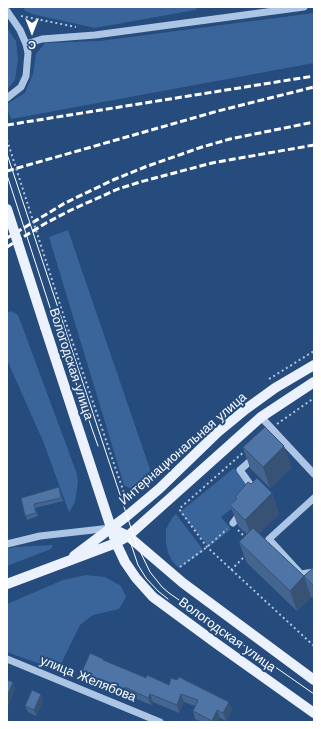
<!DOCTYPE html>
<meta charset="utf-8">
<style>
body{margin:0}
#map{position:relative;width:321px;height:729px;overflow:hidden;background:#264b7d;font-family:"Work Sans",sans-serif}
canvas{display:block}
.frame{position:absolute;inset:0;border:8px solid #fff;pointer-events:none}
.north{position:absolute;left:12px;top:12px;width:40px;height:40px;-webkit-text-stroke:3px #264b7d;paint-order:stroke;rotate:180deg;font-size:11px;font-weight:700;line-height:16px;text-align:center;color:#fff}
.north::after{content:'';display:block;margin:auto;width:14px;height:18px;background:#fff;clip-path:polygon(50% 0,100% 100%,50% 72%,0 100%)}
</style>
<div id="map">
<canvas width="321" height="729"></canvas>
<div class="frame"></div>
<div class="north">С</div>
</div>
<script>
const ctx = document.querySelector('canvas').getContext('2d');
ctx.lineJoin = 'round';
function paint(path, color) {
  ctx.fillStyle = color;
  ctx.fill(path, 'evenodd');
}
function shape(rows) {
  const path = new Path2D();
  for (const r of rows) {
    path.moveTo(r[0], r[1]);
    for (let i = 2; i < r.length; i += 2) path.lineTo(r[i], r[i + 1]);
  }
  return path;
}
function stroke(path, color, width, dash) {
  ctx.strokeStyle = color;
  ctx.lineWidth = width;
  ctx.lineCap = dash ? 'butt' : 'round';
  ctx.setLineDash(dash || []);
  ctx.stroke(path);
}
function label(font, color, halo, rows, align = 'center') {
  ctx.font = font + ' "Work Sans",sans-serif';
  ctx.lineWidth = 4;
  ctx.setLineDash([]);
  ctx.textBaseline = 'middle';
  ctx.strokeStyle = halo;
  ctx.fillStyle = color;
  for (const [text, x, y, turn = 0] of rows) {
    ctx.save();
    ctx.translate(x, y);
    ctx.rotate((+turn || 0) * Math.PI / 180);
    ctx.textAlign = isNaN(turn) ? turn : align;
    if (halo) ctx.strokeText(text, 0, 0);
    ctx.fillText(text, 0, 0);
    ctx.restore();
  }
}
paint(shape([
 [25,7,198,7,195,10,95,28,32,14,24,10],
 [314,13,314,63,11,119,7,109,7,104,25,93,33,74,36,54,45,43,100,41],
 [7,28,16,41,18,59,15,80,7,90],
 [68,230,152,475,132,490,124,485,49,237],
 [11,311,18,315,77,474,78,482,75,502,69,512,43,441,7,360,7,313],
 [234,468,253,492,221,517,231,529,209,547,180,512],
 [176,514,204,551,179,568,173,562,168,553,166,542,166,529,172,518],
 [53,545,51,549,7,566,7,549,15,547],
 [86,575,105,577,121,586,126,597,119,609,93,615,80,625,60,666,48,667,7,652,7,604,63,580]
]), '#3a659b');
stroke(shape([
 [21,16,76,27],
 [65,320,124,493,134,494,146,486],
 [269,379,314,351],
 [277,424,314,398],
 [246,450,179,509,207,547,314,646],
 [176,457,190,444],
 [238,530,246,538],
 [180,567,207,547,227,529],
 [231,570,246,555]
]), '#acc5e5', 2, [2, 3]);
stroke(shape([
 [7,11,20,30,26,44,28,53,26,76,21,87,7,98],
 [26,44,42,39,95,35,304,7],
 [261,417,314,474],
 [255,491,240,470,256,456],
 [314,498,269,539,301,574,314,572],
 [233,523,241,512],
 [7,544,40,536,111,528],
 [7,659,160,722]
]), '#acc5e5', 7);
stroke(shape([
 [45,327,116,543,125,562,136,578,153,597,217,644,314,713],
 [111,528,128,536,183,583,314,680],
 [74,556,127,516,159,489,218,432,246,409,275,388,314,365],
 [7,584,116,543,128,536,261,417,314,382]
]), '#ecf2fd', 10);
stroke(shape([
 [7,154,136,543,150,572,162,587,169,593,314,694],
 [7,175,55,323,98,446],
 [129,538,138,565,146,578,158,591,168,599]
]), '#fff', 1);
stroke(shape([
 [7,125,314,76],
 [7,171,218,111,314,87],
 [7,238,65,203,113,180,145,167,202,147,230,139,314,122],
 [7,247,46,223,71,210,118,189,140,182,212,163,314,145]
]), '#fff', 3, [7, 3]);
stroke(shape([
 [7,140,65,320]
]), '#acc5e5', 2, [2, 3]);
stroke(shape([
 [7,209,45,327]
]), '#ecf2fd', 10);
paint(shape([
 [243,447,292,467,270,488,250,468],
 [251,484,272,493,279,514,259,534,304,576,314,567,314,599,311,597,297,611,247,563,239,542,247,534,238,526,230,505,236,499,235,497],
 [60,491,63,501,35,508,38,516,27,520,21,498],
 [103,659,104,661,139,675,169,685,232,709,226,721,220,718,218,722,202,722,195,719,193,711,195,706,184,702,179,713,153,702,151,705,128,695,127,697,106,688,104,691,84,682,81,674],
 [41,694,43,701,36,716,28,712,25,706]
]), '#44658f');
paint(shape([
 [284,446,292,467,270,488,263,467],
 [272,493,279,514,253,540,245,520],
 [304,576,311,597,297,611,290,591],
 [103,680,106,688,104,691,102,683],
 [13,682,15,689,9,706,7,701,7,697],
 [125,687,128,695,127,697,125,689],
 [41,694,43,701,36,716,34,710],
 [150,694,153,702,151,705,148,698],
 [181,694,184,702,179,713,177,705],
 [229,702,232,709,226,721,223,713],
 [217,710,220,718,218,722,213,722,212,721]
]), '#375274');
const building = shape([
 [265,427,284,446,263,467,243,447,265,427],
 [257,478,272,493,245,520,230,505,237,499,235,497,248,482,251,484,257,478],
 [59,487,61,498,34,504,36,513,25,516,21,498,59,487],
 [253,528,304,576,290,591,239,542,253,528],
 [314,567,314,586,304,576,314,567],
 [90,653,103,659,103,660,139,675,146,678,147,675,169,685,171,678,177,680,179,677,229,702,223,713,217,710,212,721,193,711,198,700,181,694,177,705,150,694,148,698,125,687,125,689,103,680,102,683,81,674,90,653],
 [7,680,13,682,7,697,7,680],
 [32,690,41,694,34,710,25,706,32,690]
]);
paint(building, '#4f75a6');
stroke(building, '#375274', 1);
label('13px', '#fff', '#264b7d', [
 ["Вологодская улица",71,364,72],
 ["Интернациональная улица",183,449,-41],
 ["Вологодская улица",227,635,36],
 ["улица Желябова",88,679,22]
]);
</script>
